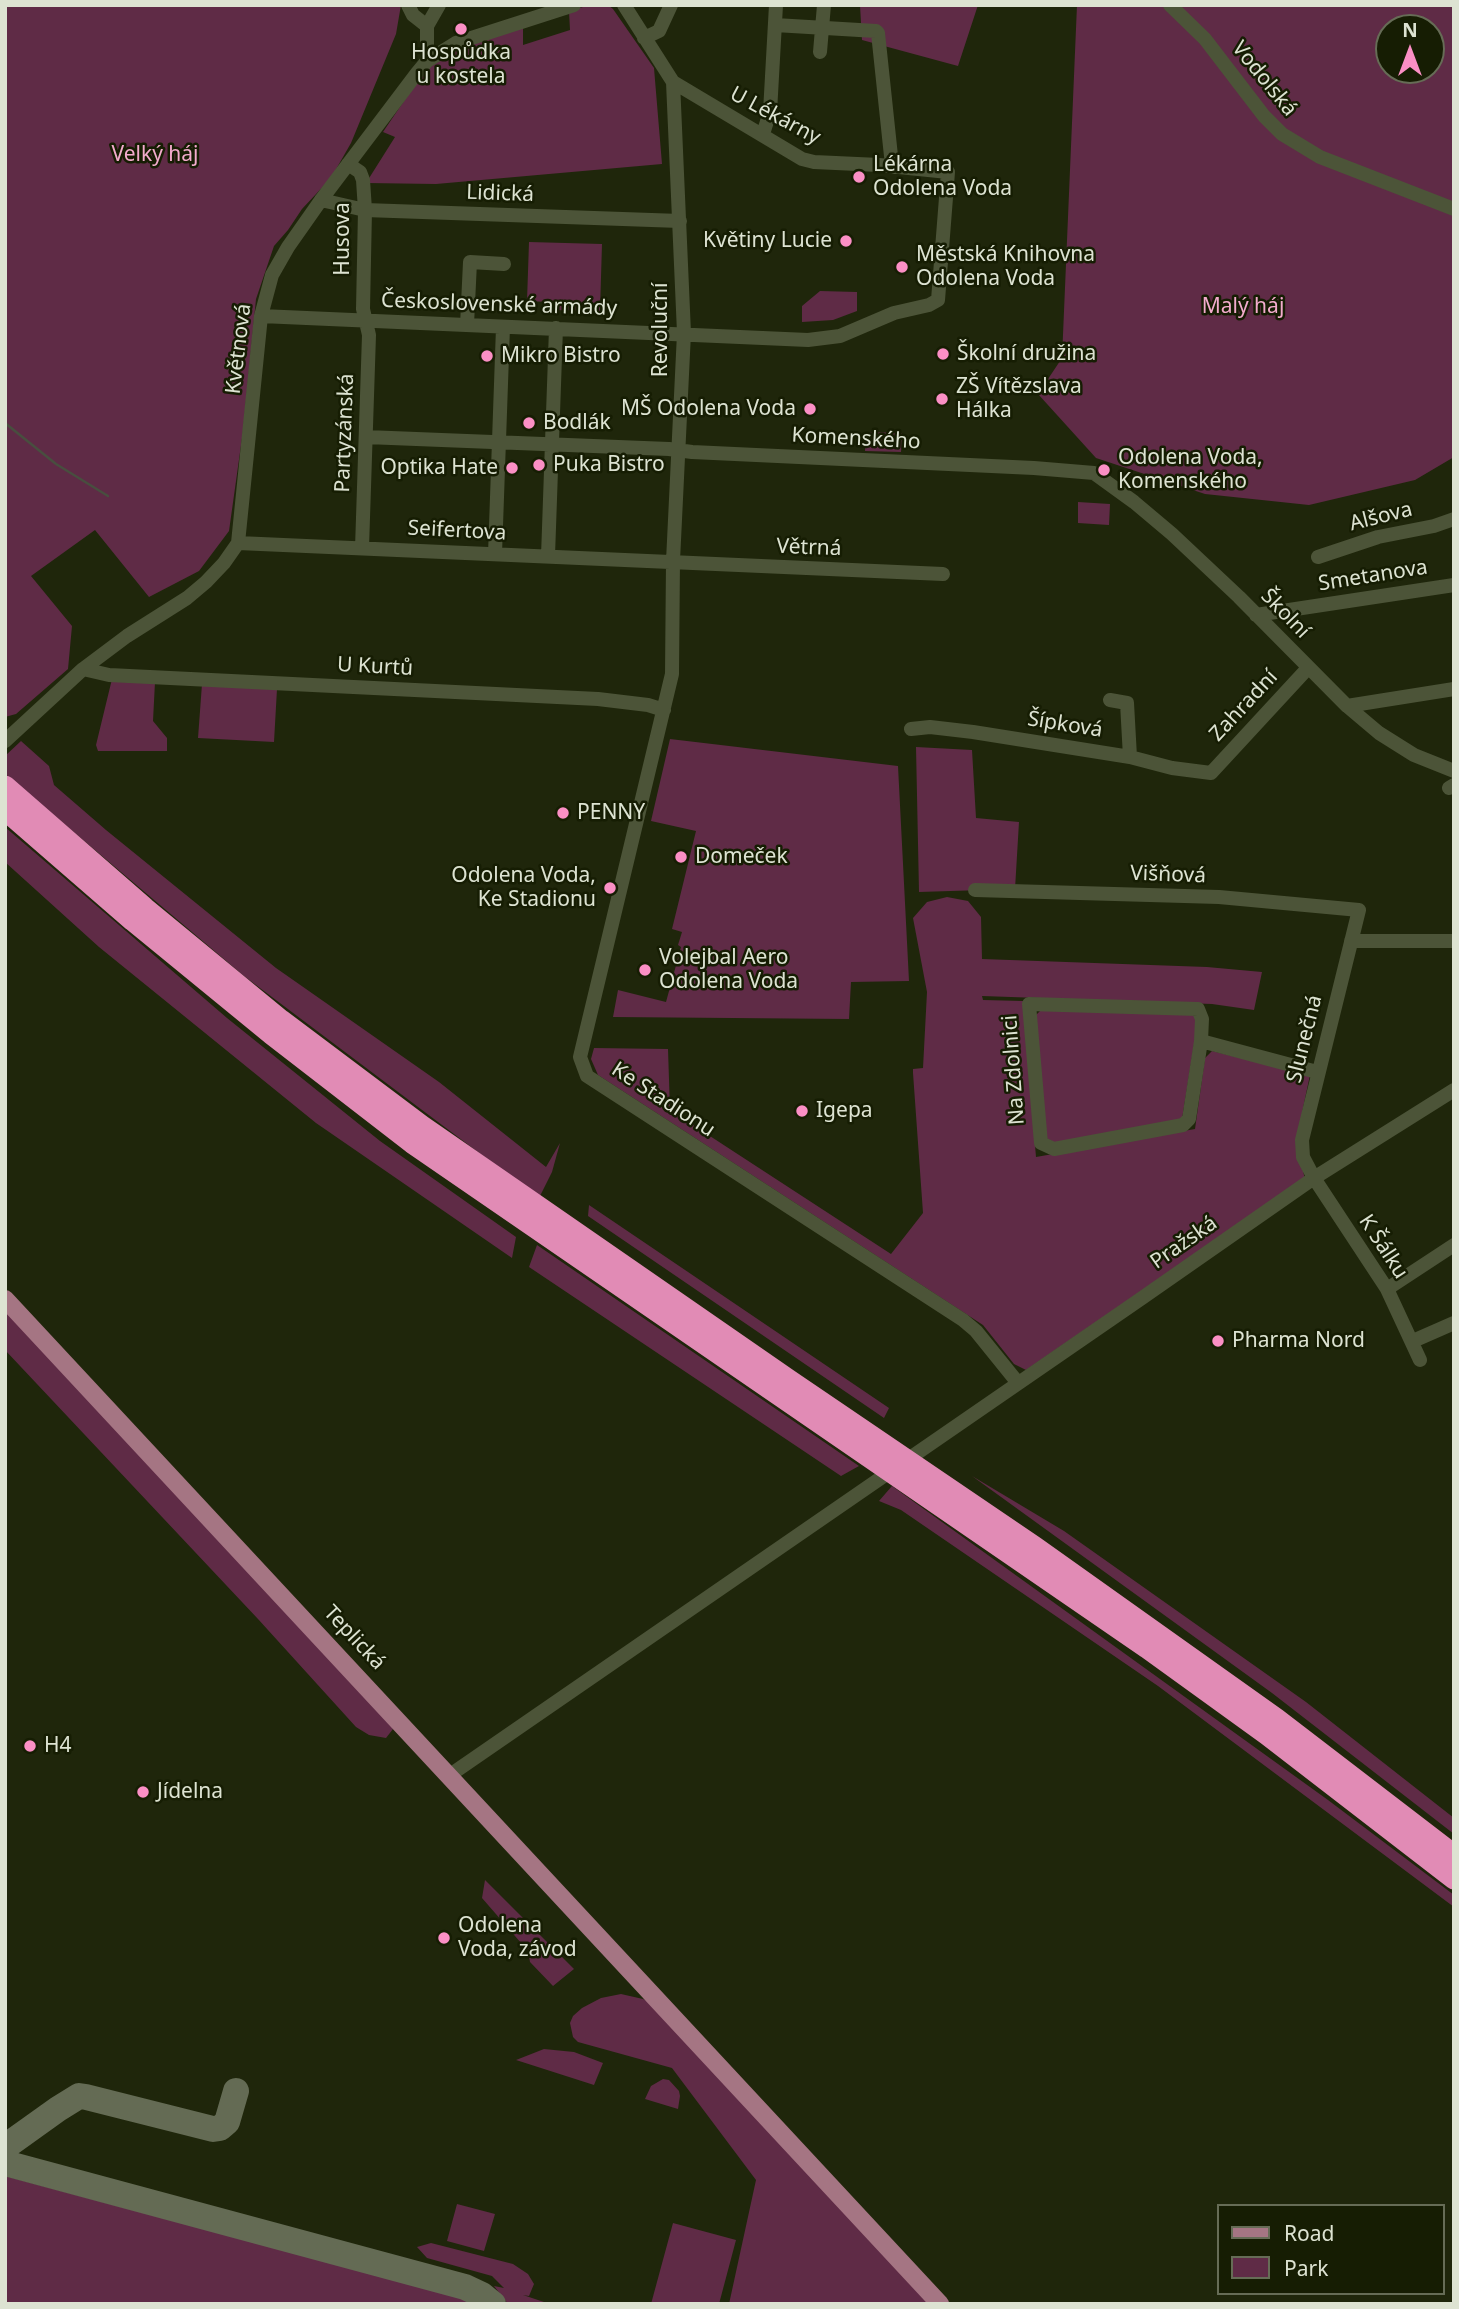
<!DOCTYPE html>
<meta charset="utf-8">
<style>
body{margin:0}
#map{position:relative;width:1459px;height:2309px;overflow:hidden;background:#1f260b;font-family:"Noto Sans",sans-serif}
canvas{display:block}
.frame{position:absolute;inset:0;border:7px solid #dde3d2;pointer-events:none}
.legend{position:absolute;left:1217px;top:2204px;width:228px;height:91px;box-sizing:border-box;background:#161d03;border:2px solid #666c56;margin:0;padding:9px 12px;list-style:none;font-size:21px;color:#dde3d2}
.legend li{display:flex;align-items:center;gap:14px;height:35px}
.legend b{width:35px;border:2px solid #666c56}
.north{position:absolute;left:1375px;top:14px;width:70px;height:70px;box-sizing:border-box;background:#161d03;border:2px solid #666c56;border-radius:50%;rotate:0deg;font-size:19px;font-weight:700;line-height:28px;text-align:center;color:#dde3d2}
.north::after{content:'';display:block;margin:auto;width:24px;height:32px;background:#fb8fc5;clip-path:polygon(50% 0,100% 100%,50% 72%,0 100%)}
</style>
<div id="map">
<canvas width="1459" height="2309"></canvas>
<div class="frame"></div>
<ul class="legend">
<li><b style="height:9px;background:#a57583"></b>Road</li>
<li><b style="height:19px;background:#5f2b46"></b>Park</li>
</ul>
<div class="north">N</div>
</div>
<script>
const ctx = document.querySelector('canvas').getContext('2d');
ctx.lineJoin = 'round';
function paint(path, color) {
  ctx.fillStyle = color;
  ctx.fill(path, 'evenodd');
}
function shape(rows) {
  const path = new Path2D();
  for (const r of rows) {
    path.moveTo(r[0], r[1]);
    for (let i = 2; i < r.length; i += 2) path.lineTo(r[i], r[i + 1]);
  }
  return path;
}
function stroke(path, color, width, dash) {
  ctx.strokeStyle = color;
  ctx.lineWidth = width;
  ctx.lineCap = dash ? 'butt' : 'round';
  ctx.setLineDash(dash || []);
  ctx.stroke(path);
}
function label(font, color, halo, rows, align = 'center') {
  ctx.font = font + ' "Noto Sans",sans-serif';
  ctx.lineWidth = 5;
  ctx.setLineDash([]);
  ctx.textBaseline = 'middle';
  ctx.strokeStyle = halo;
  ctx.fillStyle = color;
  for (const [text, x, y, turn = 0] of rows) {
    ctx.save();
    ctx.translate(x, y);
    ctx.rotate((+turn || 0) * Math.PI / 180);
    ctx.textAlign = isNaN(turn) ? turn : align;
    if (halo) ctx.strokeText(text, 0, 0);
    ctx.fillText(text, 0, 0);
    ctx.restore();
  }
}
paint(shape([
 [5,5,401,5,396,34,351,143,331,178,302,209,288,230,274,246,256,299,243,431,229,531,199,571,149,597,95,530,31,576,72,626,68,669,16,714,5,717],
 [590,5,608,5,613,9,654,68,662,164,436,184,366,183,395,137,383,132,427,67,435,59,495,33,523,25,523,45,570,30,569,11],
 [860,5,978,5,958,66,862,40],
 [1077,5,1454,7,1454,457,1415,480,1309,505,1205,494,1096,458,1038,394,1062,358],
 [1389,28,1431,28,1431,70,1389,70],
 [529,242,602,244,600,311,550,310,549,302,527,301],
 [820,291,857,292,857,311,833,320,802,322,802,306],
 [866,432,902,433,901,452,865,451],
 [1078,502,1110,504,1109,525,1078,523],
 [112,679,155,682,153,721,167,738,167,751,98,751,96,745],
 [202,684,277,689,274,742,198,738],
 [670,739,898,766,909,981,851,982,849,1019,613,1017,618,990,666,1002,681,947,678,945,682,932,672,929,696,831,651,821],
 [21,741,49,766,54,785,106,830,276,968,439,1082,546,1167,560,1143,552,1172,539,1198,244,976,5,774,5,756],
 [916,747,972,750,976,818,1019,822,1015,889,919,892],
 [5,827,227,1018,380,1141,516,1237,512,1258,316,1123,99,947,5,862],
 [947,897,968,901,981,917,982,959,1207,967,1262,972,1254,1010,1212,1004,982,996,983,1000,1023,1001,1036,1157,1195,1129,1205,1058,1212,1051,1310,1075,1303,1108,1296,1155,1299,1155,1305,1179,1026,1370,1014,1364,983,1325,598,1075,591,1059,594,1048,668,1049,670,1110,891,1254,923,1213,913,1073,913,1069,923,1068,927,992,913,918,927,902],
 [1041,1010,1193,1015,1198,1020,1182,1119,1055,1143,1046,1138,1036,1015],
 [589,1205,889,1408,884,1418,588,1216],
 [537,1245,859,1466,841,1476,529,1267],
 [5,1307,388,1718,393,1729,386,1738,369,1735,356,1727,258,1619,5,1350],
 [972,1476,1064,1531,1306,1702,1454,1818,1454,1834,1272,1693],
 [892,1486,1328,1800,1454,1895,1454,1907,1158,1686,901,1510,879,1501],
 [485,1880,574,1969,553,1986,530,1962,528,1951,482,1898],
 [621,1994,643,1999,654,2005,931,2304,729,2304,756,2180,672,2068,578,2042,573,2037,570,2023,573,2016,582,2008,601,1998],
 [544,2049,574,2052,603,2063,594,2085,516,2060],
 [663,2079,669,2080,679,2091,680,2096,678,2109,645,2099,651,2086],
 [5,2176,462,2298,475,2304,5,2304],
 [457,2204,495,2214,484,2251,447,2241],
 [673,2223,736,2240,719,2304,651,2304],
 [431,2243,513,2264,528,2274,534,2284,529,2296,523,2295,550,2304,508,2304,494,2286,504,2288,492,2276,427,2258,417,2247]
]), '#5f2b46');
stroke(shape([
 [5,423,56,464,108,496]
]), '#484e3f', 2.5);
stroke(shape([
 [5,2147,58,2109,79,2096,86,2097,213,2129,220,2128,227,2122,236,2091],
 [5,2163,465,2287,482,2295,493,2304]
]), '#646b54', 26);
stroke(shape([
 [408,5,413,15,427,26],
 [624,5,673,82,684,333,673,561,672,674,580,1057,587,1076,963,1320,976,1331,1018,1383],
 [1170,5,1205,39,1264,116,1282,134,1320,157,1454,209],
 [775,25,876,31,878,33,891,156,894,167],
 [644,38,659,31,671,5],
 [820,52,824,5],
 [427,61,427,26,439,5],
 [763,134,770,112,776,5],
 [348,164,360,172,363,180,365,210,363,309,369,335,362,548],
 [321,200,365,210,680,221],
 [261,316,808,340,840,336,894,313,929,305,938,300,948,172,879,165,814,162,802,159,673,82],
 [467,325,470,262,504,264],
 [366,437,669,449,692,452,1034,468,1094,473,1134,502,1172,534,1239,597,1347,706,1379,733,1414,755,1454,771],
 [238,543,943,574],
 [495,554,503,327],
 [548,556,556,328],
 [1318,557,1378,537,1434,526,1454,519],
 [1256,615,1454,585],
 [83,669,109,675,598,699,648,705,664,710],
 [1110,700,1127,703,1130,757],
 [1347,706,1454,689],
 [911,729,930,727,973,732,1130,757,1172,768,1211,773,1308,668],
 [5,741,83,669,127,636,187,598,206,582,224,563,238,543,261,316,272,275,288,247,321,200,417,73,427,61,456,43,574,5],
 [1449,788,1454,785],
 [975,890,1219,897,1359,910,1302,1140,1303,1157,1314,1178,1387,1289,1420,1360],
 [1351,941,1454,941],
 [1029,1004,1198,1009,1202,1019,1201,1041,1189,1119,1183,1125,1054,1149,1041,1143,1029,1004],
 [1201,1041,1317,1072],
 [1387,1289,1454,1245],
 [1413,1341,1454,1323],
 [450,1775,1142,1298,1314,1178,1454,1090]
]), '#4c5438', 14);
stroke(shape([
 [5,1299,940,2304]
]), '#a57583', 18);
stroke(shape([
 [5,786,145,908,281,1020,422,1126,789,1380,1035,1547,1277,1719,1454,1855],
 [5,810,133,921,271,1034,412,1143,1147,1648,1266,1734,1454,1879]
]), '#e18bb5', 21);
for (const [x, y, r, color] of [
 [461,29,7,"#fb8fc5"],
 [859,177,7,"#fb8fc5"],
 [846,241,7,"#fb8fc5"],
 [902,267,7,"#fb8fc5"],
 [943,354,7,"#fb8fc5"],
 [487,356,7,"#fb8fc5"],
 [942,399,7,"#fb8fc5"],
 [810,409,7,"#fb8fc5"],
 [529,423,7,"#fb8fc5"],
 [539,465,7,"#fb8fc5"],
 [512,468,7,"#fb8fc5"],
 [1104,470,7,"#fb8fc5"],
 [563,813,7,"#fb8fc5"],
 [681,857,7,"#fb8fc5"],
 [610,888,7,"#fb8fc5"],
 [645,970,7,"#fb8fc5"],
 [802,1111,7,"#fb8fc5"],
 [1218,1341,7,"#fb8fc5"],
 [30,1746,7,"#fb8fc5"],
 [143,1792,7,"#fb8fc5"],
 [444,1938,7,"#fb8fc5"]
]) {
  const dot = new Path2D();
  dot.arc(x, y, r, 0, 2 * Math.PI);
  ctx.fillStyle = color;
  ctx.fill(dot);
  stroke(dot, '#161d03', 2.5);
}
label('21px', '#dde3d2', '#161d03', [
 ["Hospůdka",461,53,"center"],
 ["u kostela",461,77,"center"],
 ["Lékárna",873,165],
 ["Odolena Voda",873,189],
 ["Květiny Lucie",832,241,"right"],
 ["Městská Knihovna",916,255],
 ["Odolena Voda",916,279],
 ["Školní družina",957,354],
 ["Mikro Bistro",501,356],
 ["ZŠ Vítězslava",956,387],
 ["Hálka",956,411],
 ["MŠ Odolena Voda",796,409,"right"],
 ["Bodlák",543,423],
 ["Odolena Voda,",1118,458],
 ["Komenského",1118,482],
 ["Puka Bistro",553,465],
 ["Optika Hate",498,468,"right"],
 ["PENNY",577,813],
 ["Domeček",695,857],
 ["Odolena Voda,",596,876,"right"],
 ["Ke Stadionu",596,900,"right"],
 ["Volejbal Aero",659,958],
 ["Odolena Voda",659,982],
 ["Igepa",816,1111],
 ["Pharma Nord",1232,1341],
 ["H4",44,1746],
 ["Jídelna",157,1792],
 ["Odolena",458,1926],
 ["Voda, závod",458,1950]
], 'left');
label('21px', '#dde3d2', '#161d03', [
 ["Vodolská",1264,79,51],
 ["U Lékárny",775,116,28],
 ["Lidická",500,194,2],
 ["Husova",343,239,-90],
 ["Československé armády",499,305,2],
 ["Revoluční",661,330,-90],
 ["Květnová",239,349,-83],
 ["Partyzánská",345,433,-88],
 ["Komenského",856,439,3],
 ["Alšova",1381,517,-14],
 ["Seifertova",457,531,3],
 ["Větrná",809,548,2],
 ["Smetanova",1373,576,-9],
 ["Školní",1285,614,46],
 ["U Kurtů",375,667,3],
 ["Zahradní",1244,706,-47],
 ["Šípková",1065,725,9],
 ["Višňová",1168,875,2],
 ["Slunečná",1305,1039,-76],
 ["Na Zdolnici",1014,1070,-94],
 ["Ke Stadionu",663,1100,33],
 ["Pražská",1184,1243,-35],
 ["K Šálku",1383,1247,57],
 ["Teplická",354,1638,47]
]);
label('21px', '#f3abcd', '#161d03', [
 ["Velký háj",155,155],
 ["Malý háj",1243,307]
]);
</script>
